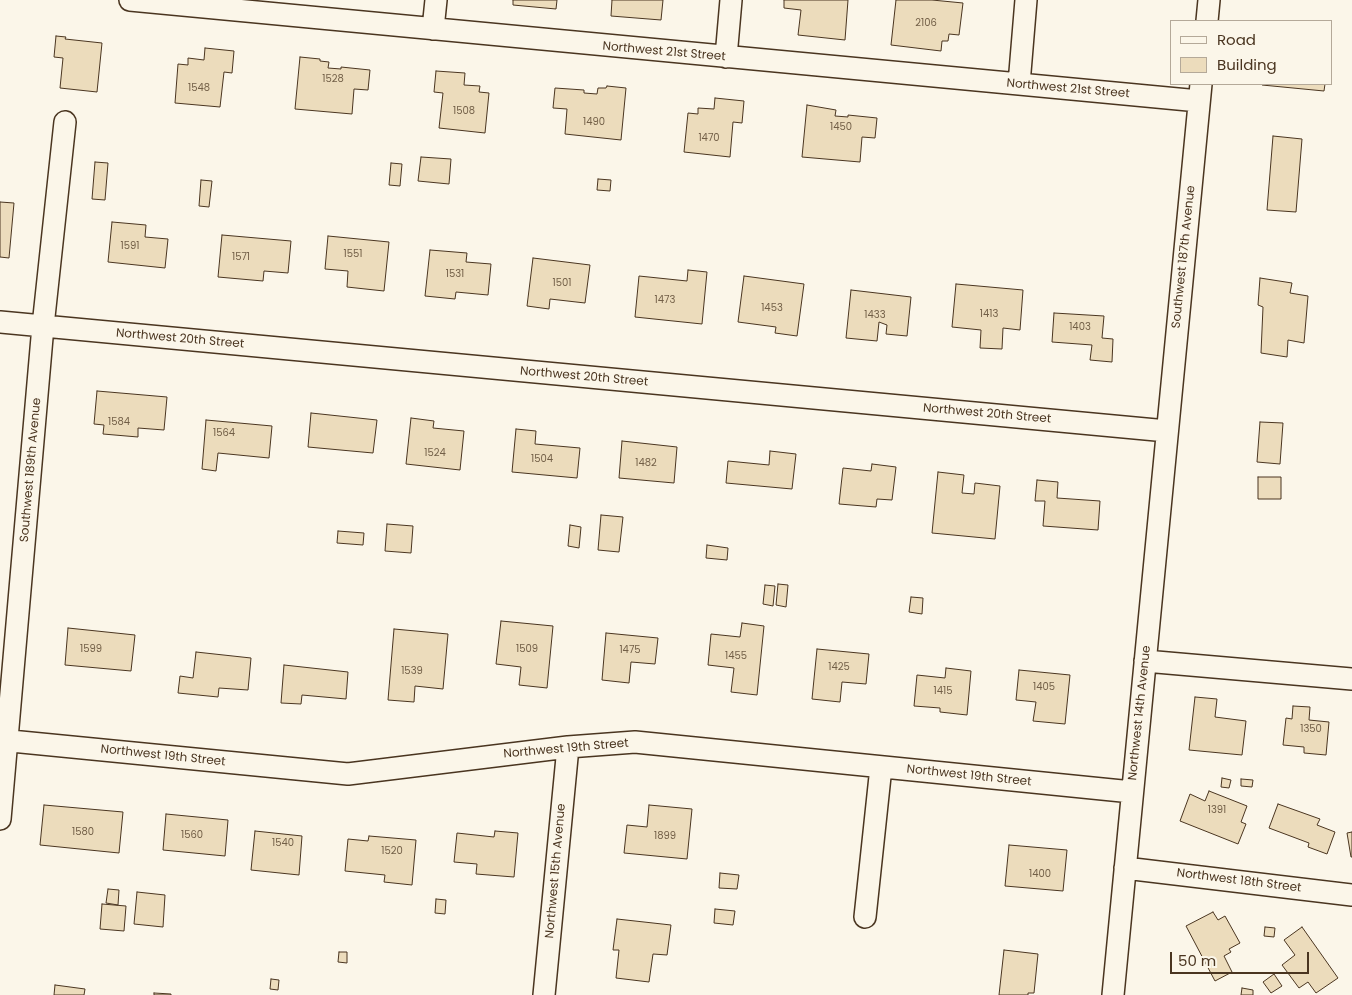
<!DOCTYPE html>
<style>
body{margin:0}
#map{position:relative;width:1352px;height:995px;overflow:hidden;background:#fbf6e9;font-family:Poppins,sans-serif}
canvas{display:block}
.legend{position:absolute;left:1170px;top:20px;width:162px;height:65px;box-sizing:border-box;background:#fbf6e9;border:1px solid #b4a999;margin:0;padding:6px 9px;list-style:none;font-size:15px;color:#4a3520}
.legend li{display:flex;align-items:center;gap:10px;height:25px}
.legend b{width:25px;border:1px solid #b4a999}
.scale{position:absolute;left:1170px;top:952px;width:139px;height:22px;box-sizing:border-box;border:2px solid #4a3520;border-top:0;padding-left:6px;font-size:15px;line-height:18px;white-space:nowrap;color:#4a3520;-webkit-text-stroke:4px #fbf6e9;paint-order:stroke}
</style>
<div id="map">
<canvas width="1352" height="995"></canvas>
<ul class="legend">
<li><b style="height:6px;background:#fbf6e9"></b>Road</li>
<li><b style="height:14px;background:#ecdcbc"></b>Building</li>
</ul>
<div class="scale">50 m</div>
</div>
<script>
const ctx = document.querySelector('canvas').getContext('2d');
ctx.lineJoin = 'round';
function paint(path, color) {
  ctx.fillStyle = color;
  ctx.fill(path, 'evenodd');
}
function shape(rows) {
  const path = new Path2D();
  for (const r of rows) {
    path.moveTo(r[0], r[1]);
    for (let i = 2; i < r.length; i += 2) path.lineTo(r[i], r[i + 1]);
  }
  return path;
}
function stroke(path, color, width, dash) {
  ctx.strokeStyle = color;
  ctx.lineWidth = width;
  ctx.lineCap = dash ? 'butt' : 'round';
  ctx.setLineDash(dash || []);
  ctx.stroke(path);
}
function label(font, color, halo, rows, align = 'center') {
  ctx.font = font + ' Poppins,sans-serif';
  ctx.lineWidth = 4;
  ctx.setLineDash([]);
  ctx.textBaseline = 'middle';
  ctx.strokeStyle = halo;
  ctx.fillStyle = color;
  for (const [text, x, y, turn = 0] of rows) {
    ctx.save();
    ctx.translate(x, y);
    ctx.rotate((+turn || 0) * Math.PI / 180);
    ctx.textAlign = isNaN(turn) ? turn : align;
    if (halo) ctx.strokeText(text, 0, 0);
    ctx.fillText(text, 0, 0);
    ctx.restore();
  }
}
const building = shape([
 [513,0,557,0,556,9,513,5,513,0],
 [612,0,663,0,661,20,611,16,612,0],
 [784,0,848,0,845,40,798,35,801,10,784,8,784,0],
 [896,0,932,0,963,3,959,35,949,34,948,41,942,41,941,51,891,45,896,0],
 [56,36,66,37,65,39,102,43,97,92,60,88,63,58,54,57,56,36],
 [205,48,234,51,232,73,224,72,220,107,175,103,178,64,188,65,188,58,204,60,205,48],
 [300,57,320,59,320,61,329,62,328,68,341,69,341,67,370,70,368,90,354,89,352,114,295,109,300,57],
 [436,71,465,73,464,85,480,86,479,92,489,93,485,133,439,128,443,93,434,92,436,71],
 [1262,84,1325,84,1324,91,1262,85,1262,84],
 [607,86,626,88,621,140,565,134,567,109,553,108,555,88,584,90,584,93,597,94,598,88,606,88,607,86],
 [715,98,744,101,742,123,733,122,730,157,684,152,688,113,698,114,698,108,714,109,715,98],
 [807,105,836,110,835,116,848,117,848,115,877,118,875,138,862,137,860,162,802,157,807,105],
 [1273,136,1302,139,1296,212,1267,210,1273,136],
 [421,157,451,159,449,184,418,181,421,157],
 [95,162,108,163,105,200,92,199,95,162],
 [391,163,402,164,400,186,389,185,391,163],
 [598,179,611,180,610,191,597,190,598,179],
 [201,180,212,181,209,207,199,206,201,180],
 [0,202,14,203,9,258,0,257,0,202],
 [112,222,146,225,145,237,168,239,165,268,108,262,112,222],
 [222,235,291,241,288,273,264,271,263,281,218,277,222,235],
 [328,236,389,242,384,291,347,287,348,271,325,269,328,236],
 [430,250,467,253,466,262,491,264,488,295,456,292,455,299,425,296,430,250],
 [533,258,590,265,585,303,550,299,549,309,527,306,533,258],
 [688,270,707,272,702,324,635,317,639,276,687,281,688,270],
 [744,276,804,284,797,336,775,333,776,327,738,322,744,276],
 [1260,278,1292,283,1290,293,1308,296,1304,343,1288,340,1287,357,1261,353,1263,307,1258,305,1260,278],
 [956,284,1023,290,1020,330,1003,328,1002,349,980,348,981,330,952,327,956,284],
 [851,290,911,297,907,336,886,334,887,325,879,322,877,341,846,338,851,290],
 [1054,313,1104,316,1102,338,1113,339,1112,362,1090,360,1092,345,1052,342,1054,313],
 [97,391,167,397,164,430,138,428,138,437,103,434,104,425,94,424,97,391],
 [311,413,377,420,373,453,308,447,311,413],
 [411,418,434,421,433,428,464,431,460,470,406,464,411,418],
 [206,420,272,426,269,458,218,453,216,471,202,469,206,420],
 [1260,422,1283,423,1280,464,1257,462,1260,422],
 [516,429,536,431,535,444,580,448,577,478,512,472,516,429],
 [622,441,677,447,674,483,619,478,622,441],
 [770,451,796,454,792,489,726,483,728,461,769,465,770,451],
 [872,464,896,467,892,500,877,499,876,507,839,504,843,468,871,471,872,464],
 [938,472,964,475,962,493,974,494,975,483,1000,486,995,539,932,533,938,472],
 [1258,477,1281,477,1281,499,1258,499,1258,477],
 [1037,480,1058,482,1057,498,1100,501,1098,530,1043,526,1045,501,1035,501,1037,480],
 [601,515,623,517,619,552,598,550,601,515],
 [387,524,413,526,411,553,385,551,387,524],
 [570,525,581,527,579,548,568,546,570,525],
 [338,531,364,533,363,545,337,543,338,531],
 [707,545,728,548,727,560,706,558,707,545],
 [778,584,788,585,786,607,776,605,778,584],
 [765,585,775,586,773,606,763,604,765,585],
 [911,597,923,598,922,614,909,612,911,597],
 [501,621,553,626,547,688,519,685,521,667,496,664,501,621],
 [742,623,764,626,757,695,731,692,734,668,708,665,711,634,740,637,742,623],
 [68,628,135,635,131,671,65,665,68,628],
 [394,629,448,634,443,689,415,686,414,702,388,700,394,629],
 [606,633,658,638,655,664,631,662,629,683,602,680,606,633],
 [817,649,869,654,866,684,842,682,840,702,812,699,817,649],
 [196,652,251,658,248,690,219,688,218,697,178,693,180,676,193,678,196,652],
 [284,665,348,672,346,699,302,695,301,704,281,703,284,665],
 [946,668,971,671,967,715,940,712,940,708,914,706,917,675,945,678,946,668],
 [1019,670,1070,675,1065,724,1033,721,1036,702,1016,700,1019,670],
 [1195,697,1217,699,1215,717,1246,721,1242,755,1189,750,1195,697],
 [1293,706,1310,707,1309,720,1329,722,1326,755,1304,753,1304,747,1283,745,1286,718,1292,719,1293,706],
 [1222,778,1231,780,1229,788,1221,787,1222,778],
 [1241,779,1253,780,1252,787,1241,786,1241,779],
 [1209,791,1247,806,1241,822,1246,824,1238,844,1180,821,1190,794,1205,801,1209,791],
 [1278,804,1320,819,1317,825,1335,832,1327,854,1308,847,1309,843,1269,828,1278,804],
 [44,805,123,812,119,853,40,845,44,805],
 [649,805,692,809,687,859,624,853,627,825,647,827,649,805],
 [166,814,228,820,225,856,163,850,166,814],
 [255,831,302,836,299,875,251,870,255,831],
 [495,831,518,833,514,877,476,874,477,864,454,862,457,833,494,837,495,831],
 [1352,832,1352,857,1351,857,1347,833,1352,832],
 [369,836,416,840,412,885,384,882,385,875,345,871,348,839,368,841,369,836],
 [1009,845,1067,850,1063,891,1005,886,1009,845],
 [720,873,739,875,737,889,719,888,720,873],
 [108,889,119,890,118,905,106,903,108,889],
 [137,892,165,895,163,927,134,924,137,892],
 [436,899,446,900,445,914,435,913,436,899],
 [102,904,126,906,124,931,100,929,102,904],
 [715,909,735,911,733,925,714,923,715,909],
 [1213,912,1218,920,1225,916,1240,943,1229,949,1231,952,1224,956,1232,972,1215,981,1186,926,1213,912],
 [617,919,671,925,667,955,653,954,649,982,616,978,619,950,613,950,617,919],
 [1265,927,1275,928,1274,937,1264,936,1265,927],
 [1302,927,1338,978,1316,993,1308,982,1299,988,1282,965,1295,955,1284,940,1302,927],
 [1004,950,1038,954,1034,993,1028,993,1028,995,999,995,1004,950],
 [339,952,347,952,347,963,338,962,339,952],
 [1274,974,1282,986,1271,993,1263,982,1274,974],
 [271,979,279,980,278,990,270,989,271,979],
 [55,985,85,989,84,995,54,995,55,985],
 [1242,988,1253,990,1253,995,1241,995,1242,988],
 [154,993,171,994,171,995,154,995,154,993]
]);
paint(building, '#ecdcbc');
stroke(building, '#4a3520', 1);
const minor = shape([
 [130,0,1199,101],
 [1207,21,1209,0],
 [433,29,436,0],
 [726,57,731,0],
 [1019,84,1026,0],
 [0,322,1167,431],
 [1145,661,1352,679],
 [0,740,348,774,568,747,635,742,1132,792],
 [0,819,43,326,65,122],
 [1125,868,1352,895],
 [865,917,881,767],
 [544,995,568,747],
 [1113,995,1201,84]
]);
stroke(minor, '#4a3520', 24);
stroke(minor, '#fbf6e9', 21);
label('10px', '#725f47', null, [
 ["2106",926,23],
 ["1528",333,79],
 ["1548",199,88],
 ["1508",464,111],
 ["1490",594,122],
 ["1450",841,127],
 ["1470",709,138],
 ["1591",130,246],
 ["1551",353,254],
 ["1571",241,257],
 ["1531",455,274],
 ["1501",562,283],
 ["1473",665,300],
 ["1453",772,308],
 ["1413",989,314],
 ["1433",875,315],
 ["1403",1080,327],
 ["1584",119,422],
 ["1564",224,433],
 ["1524",435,453],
 ["1504",542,459],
 ["1482",646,463],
 ["1599",91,649],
 ["1509",527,649],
 ["1475",630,650],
 ["1455",736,656],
 ["1425",839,667],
 ["1539",412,671],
 ["1405",1044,687],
 ["1415",943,691],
 ["1350",1311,729],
 ["1391",1217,810],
 ["1580",83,832],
 ["1560",192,835],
 ["1899",665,836],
 ["1540",283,843],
 ["1520",392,851],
 ["1400",1040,874]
]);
label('12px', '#4a3520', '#fbf6e9', [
 ["Northwest 21st Street",664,52,5],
 ["Northwest 21st Street",1068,89,5],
 ["Southwest 187th Avenue",1184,257,-84],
 ["Northwest 20th Street",180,339,5],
 ["Northwest 20th Street",584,377,5],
 ["Northwest 20th Street",987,414,5],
 ["Southwest 189th Avenue",31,470,-85],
 ["Northwest 14th Avenue",1140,713,-84],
 ["Northwest 19th Street",566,749,-5],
 ["Northwest 19th Street",163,756,6],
 ["Northwest 19th Street",969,776,6],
 ["Northwest 15th Avenue",556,871,-85],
 ["Northwest 18th Street",1239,881,7]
]);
</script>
